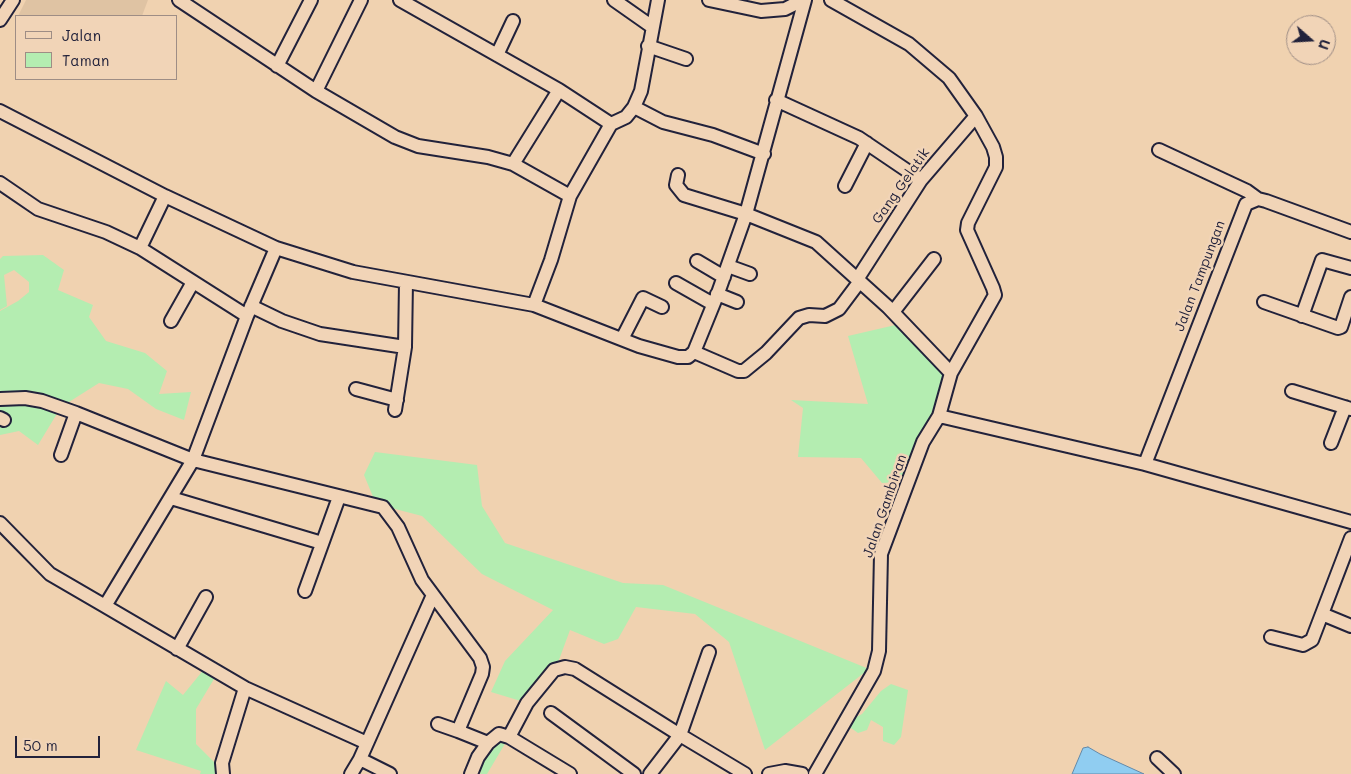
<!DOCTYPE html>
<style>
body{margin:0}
#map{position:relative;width:1351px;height:774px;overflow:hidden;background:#f0d2b0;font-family:Mali,sans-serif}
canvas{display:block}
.legend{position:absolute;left:15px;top:15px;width:162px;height:65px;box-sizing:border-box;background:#f1d4b7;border:1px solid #9e8d85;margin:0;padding:6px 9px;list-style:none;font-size:15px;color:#22223b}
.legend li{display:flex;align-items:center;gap:10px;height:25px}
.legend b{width:25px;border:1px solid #9e8d85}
.north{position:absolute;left:1286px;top:15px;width:50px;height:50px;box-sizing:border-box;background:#f1d4b7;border:1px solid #9e8d85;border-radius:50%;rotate:109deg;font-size:14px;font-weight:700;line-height:20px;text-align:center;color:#22223b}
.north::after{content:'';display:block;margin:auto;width:18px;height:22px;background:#22223b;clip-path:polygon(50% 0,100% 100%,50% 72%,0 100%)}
.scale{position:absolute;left:15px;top:736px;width:85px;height:22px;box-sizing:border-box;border:2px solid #22223b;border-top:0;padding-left:6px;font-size:15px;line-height:18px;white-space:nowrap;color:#22223b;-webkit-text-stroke:4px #f1d4b7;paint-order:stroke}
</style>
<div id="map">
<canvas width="1351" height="774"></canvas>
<ul class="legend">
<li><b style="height:6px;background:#f1d4b7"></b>Jalan</li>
<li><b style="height:14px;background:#b4edb1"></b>Taman</li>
</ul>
<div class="north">U</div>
<div class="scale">50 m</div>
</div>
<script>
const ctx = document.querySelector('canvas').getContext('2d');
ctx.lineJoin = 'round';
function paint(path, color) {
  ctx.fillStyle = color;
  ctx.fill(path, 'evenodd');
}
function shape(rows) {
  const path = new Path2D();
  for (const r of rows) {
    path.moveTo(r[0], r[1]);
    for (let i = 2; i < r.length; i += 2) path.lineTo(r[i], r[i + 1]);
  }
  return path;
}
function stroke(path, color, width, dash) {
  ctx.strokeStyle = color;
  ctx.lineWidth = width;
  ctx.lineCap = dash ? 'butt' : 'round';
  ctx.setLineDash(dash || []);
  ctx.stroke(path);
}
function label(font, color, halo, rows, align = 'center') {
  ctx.font = font + ' Mali,sans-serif';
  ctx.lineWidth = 5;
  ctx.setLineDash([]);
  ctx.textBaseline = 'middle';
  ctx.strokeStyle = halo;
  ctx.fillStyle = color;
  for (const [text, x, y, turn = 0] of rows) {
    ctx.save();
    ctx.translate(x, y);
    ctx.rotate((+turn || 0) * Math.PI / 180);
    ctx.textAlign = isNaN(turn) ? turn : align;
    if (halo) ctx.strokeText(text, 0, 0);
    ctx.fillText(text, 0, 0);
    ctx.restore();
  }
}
paint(shape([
 [26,0,148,0,142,16,18,16]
]), '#dfc3a3');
paint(shape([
 [43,255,64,270,58,290,93,305,89,317,106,341,145,353,167,371,159,394,191,392,184,420,156,409,128,389,99,383,61,407,38,445,19,431,0,435,0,311,18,301,29,292,29,282,14,270,4,275,7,306,0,310,0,259,3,256],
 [904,323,947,370,907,482,882,483,861,458,798,457,803,408,791,400,868,404,848,336],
 [375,452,477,465,482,506,505,543,623,583,663,585,869,669,765,750,729,642,695,614,636,607,618,639,604,644,570,630,556,668,524,702,491,692,505,661,553,610,482,574,422,516,376,504,364,475],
 [205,668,217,674,196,709,196,744,215,763,218,774,200,774,201,771,136,750,166,681,183,695],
 [891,684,908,690,901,737,894,745,883,741,883,727,871,720,867,730,858,733,851,728,839,738,845,723,862,714,881,691],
 [509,737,487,774,480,774,482,766,479,757,488,745]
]), '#b4edb1');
const water = shape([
 [1088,747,1100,754,1144,774,1072,774,1083,748,1088,747]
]);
paint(water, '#90cdf1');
stroke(water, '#6489a8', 1);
const minor = shape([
 [179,0,316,91,395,137,418,146,488,157,513,164,570,196],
 [400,0,559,90,611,124],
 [614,0,651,26],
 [709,0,761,11,785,9,803,0],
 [0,20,13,0],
 [648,46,686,59],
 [497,55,513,21],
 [277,66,311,0],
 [316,91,361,0],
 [776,100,859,138,921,180],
 [634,107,663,122,713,135,764,154],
 [0,111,165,196,276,248,353,272,534,305,639,346,678,357,688,357,694,352,718,293,746,214,805,0],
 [1159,150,1247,191,1258,199],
 [513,164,559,90],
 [678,175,676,185,684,195,746,214,816,242,888,307,951,373],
 [0,183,38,209,106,232,140,248],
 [845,186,867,143],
 [165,196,140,248,247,316],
 [276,248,247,316,193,460,105,606,245,688,367,743],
 [697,261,724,277],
 [728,266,750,274],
 [858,278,921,180,976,116],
 [676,283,713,304],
 [717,294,737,302],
 [1264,302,1338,328,1341,327,1351,297],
 [534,305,551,260,570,196,611,124,626,117,634,107,641,91,658,0],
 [251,306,282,321,320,334,405,347],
 [893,312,934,259],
 [1302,316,1322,260,1351,268],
 [171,321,193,282],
 [622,339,643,298,662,307],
 [694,352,738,371,744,371,766,353,799,318,809,315,825,316,839,309,860,281],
 [356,389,397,400],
 [1292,391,1351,409],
 [0,399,25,398,42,401,76,413],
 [395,410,405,347,406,282],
 [939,416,1145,464,1351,522],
 [0,418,4,420],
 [1331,443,1345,407],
 [61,455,76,413,193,460,383,507,398,527,422,580,480,658,483,667,482,674,458,731,488,743],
 [1145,464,1246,204,1258,199,1266,201,1351,232],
 [171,498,322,543],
 [0,523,50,574,105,606],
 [305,591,339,497],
 [1322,614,1351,626],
 [1271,637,1303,645,1312,640,1351,538],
 [177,649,206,597],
 [551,713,634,774],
 [438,724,458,731],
 [509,737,527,703,554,670,565,667,575,669,680,735,709,652],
 [1157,758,1174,774],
 [360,759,433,595],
 [223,774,222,763,245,688],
 [351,774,360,759,390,774],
 [471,774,478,757,488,743,499,734,509,737,570,774],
 [650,774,680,735,745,774],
 [769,774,785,771,802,774],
 [815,774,874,671,879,651,881,554,923,442,939,416,951,373,995,295,993,288,967,230,968,223,996,167,996,157,993,147,976,116,949,78,909,44,831,0]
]);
stroke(minor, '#22223b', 16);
stroke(minor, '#f1d4b7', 12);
label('14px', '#22223b', '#f1d4b7', [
 ["Gang Gelatik",901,186,-55],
 ["Jalan Tampungan",1200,276,-69],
 ["Jalan Gambiran",885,506,-71]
]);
</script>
